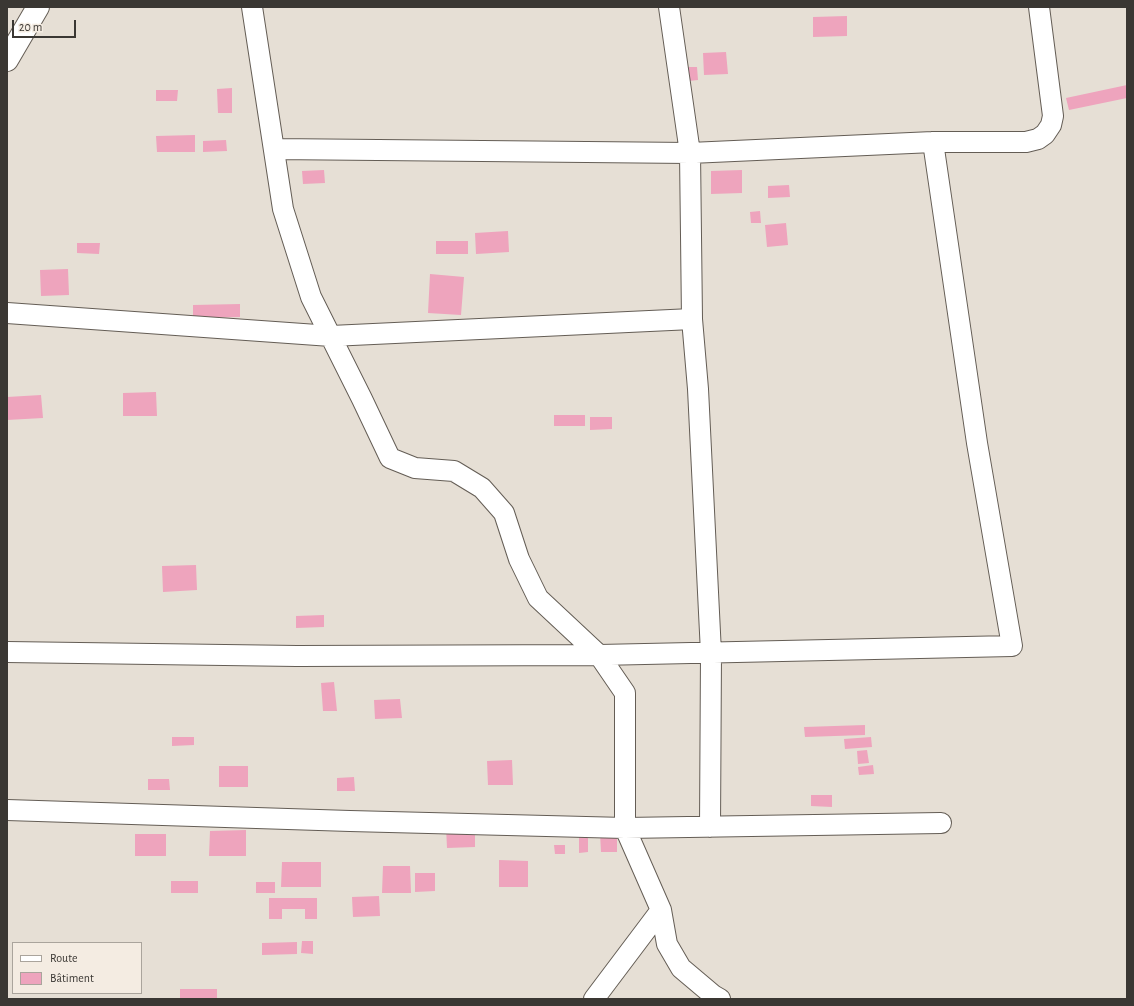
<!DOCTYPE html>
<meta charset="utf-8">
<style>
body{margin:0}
#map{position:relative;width:1134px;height:1006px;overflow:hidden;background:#e6dfd5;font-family:"Alegreya Sans",sans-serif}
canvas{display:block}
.frame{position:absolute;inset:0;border:8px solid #3a3733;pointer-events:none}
.legend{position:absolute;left:12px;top:942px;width:130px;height:52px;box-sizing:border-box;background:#f4ece2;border:1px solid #aaa49c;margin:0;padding:5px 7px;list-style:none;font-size:12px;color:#3a3733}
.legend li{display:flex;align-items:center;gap:8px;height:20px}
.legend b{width:20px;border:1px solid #aaa49c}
.scale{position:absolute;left:12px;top:20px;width:64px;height:18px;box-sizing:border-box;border:2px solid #3a3733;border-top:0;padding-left:5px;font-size:12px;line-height:14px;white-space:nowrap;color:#3a3733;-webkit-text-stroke:3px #f4ece2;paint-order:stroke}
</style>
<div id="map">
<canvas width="1134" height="1006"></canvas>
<div class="frame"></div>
<ul class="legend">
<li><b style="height:5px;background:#fff"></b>Route</li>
<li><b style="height:11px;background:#eea4bd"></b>Bâtiment</li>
</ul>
<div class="scale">20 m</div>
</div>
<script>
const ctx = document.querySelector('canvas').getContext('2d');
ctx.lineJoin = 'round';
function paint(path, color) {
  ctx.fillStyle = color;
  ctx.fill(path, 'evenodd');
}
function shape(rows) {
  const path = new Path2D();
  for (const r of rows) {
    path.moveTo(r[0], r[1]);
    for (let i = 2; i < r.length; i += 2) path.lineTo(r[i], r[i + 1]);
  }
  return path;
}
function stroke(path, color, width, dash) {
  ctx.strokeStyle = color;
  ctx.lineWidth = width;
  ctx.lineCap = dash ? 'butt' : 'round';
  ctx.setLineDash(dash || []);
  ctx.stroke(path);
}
paint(shape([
 [847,16,847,36,813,37,813,17],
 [726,52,728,74,704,75,703,53],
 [688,67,697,67,698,80,689,81],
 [1127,85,1127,98,1069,110,1066,98],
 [232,88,232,113,218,113,217,89],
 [156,90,178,90,177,101,156,101],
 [195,135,195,152,157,152,156,136],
 [226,140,227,151,203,152,203,141],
 [324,170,325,183,303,184,302,171],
 [742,170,742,193,711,194,711,171],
 [789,185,790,197,768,198,768,186],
 [760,211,761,223,751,223,750,212],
 [786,223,788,245,767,247,765,225],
 [508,231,509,252,476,254,475,233],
 [436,241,468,241,468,254,436,254],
 [77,243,100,243,99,254,77,253],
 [68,269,69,295,41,296,40,270],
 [430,274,464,277,461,315,428,313],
 [240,304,240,317,193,318,193,305],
 [156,392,157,416,123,416,123,393],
 [41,395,43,418,7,420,7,397],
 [554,415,585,415,585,426,554,426],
 [590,417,612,417,612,429,590,430],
 [196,565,197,590,163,592,162,566],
 [324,615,324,627,296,628,296,616],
 [334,682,337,711,323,711,321,683],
 [400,699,402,718,375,719,374,700],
 [865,725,865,735,805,737,804,727],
 [172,737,194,737,194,745,172,746],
 [871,737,872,747,845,749,844,739],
 [867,750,869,763,858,764,857,751],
 [512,760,513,785,488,785,487,761],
 [873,765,874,774,859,775,858,767],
 [219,766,248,766,248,787,219,787],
 [354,777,355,791,337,791,337,778],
 [148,779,169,779,170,790,148,790],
 [811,795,832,795,832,807,811,806],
 [475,826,475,847,447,848,446,827],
 [246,830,246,856,209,856,210,831],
 [617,832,617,852,601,852,600,833],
 [579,833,588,833,588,852,579,853],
 [135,834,166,834,166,856,135,856],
 [554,845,565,845,565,854,555,854],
 [499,860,528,861,528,887,499,887],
 [282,862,321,862,321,887,281,887],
 [383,866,410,866,411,893,382,893],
 [415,873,435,873,435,891,415,892],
 [171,881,198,881,198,893,171,893],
 [256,882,275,882,275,893,256,893],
 [379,896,380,916,353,917,352,897],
 [269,898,317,898,317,919,305,919,305,909,282,909,282,919,269,919],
 [302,941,313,941,313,954,301,953],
 [297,942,297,954,262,955,262,943],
 [180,989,217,989,217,999,180,999]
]), '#eea4bd');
const street = shape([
 [252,7,283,209,311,297,362,399,390,458,415,468,454,471,482,488,504,513,519,559,538,598,599,655,625,693,625,828,661,910,667,944,681,968,713,995,720,999],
 [669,7,690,153,692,319,698,389,711,653,710,827],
 [274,149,690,153,933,142,1026,142,1038,139,1045,134,1051,125,1053,116,1039,7],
 [7,313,331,336,692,319],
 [7,652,297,656,599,655,1012,646,977,443,933,142],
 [7,810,350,821,625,828,941,823],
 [594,999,661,910]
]);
const secondary = shape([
 [7,60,38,7]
]);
stroke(street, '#645d55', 22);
stroke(secondary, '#645d55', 24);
stroke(street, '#fff', 20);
stroke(secondary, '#fff', 22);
</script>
